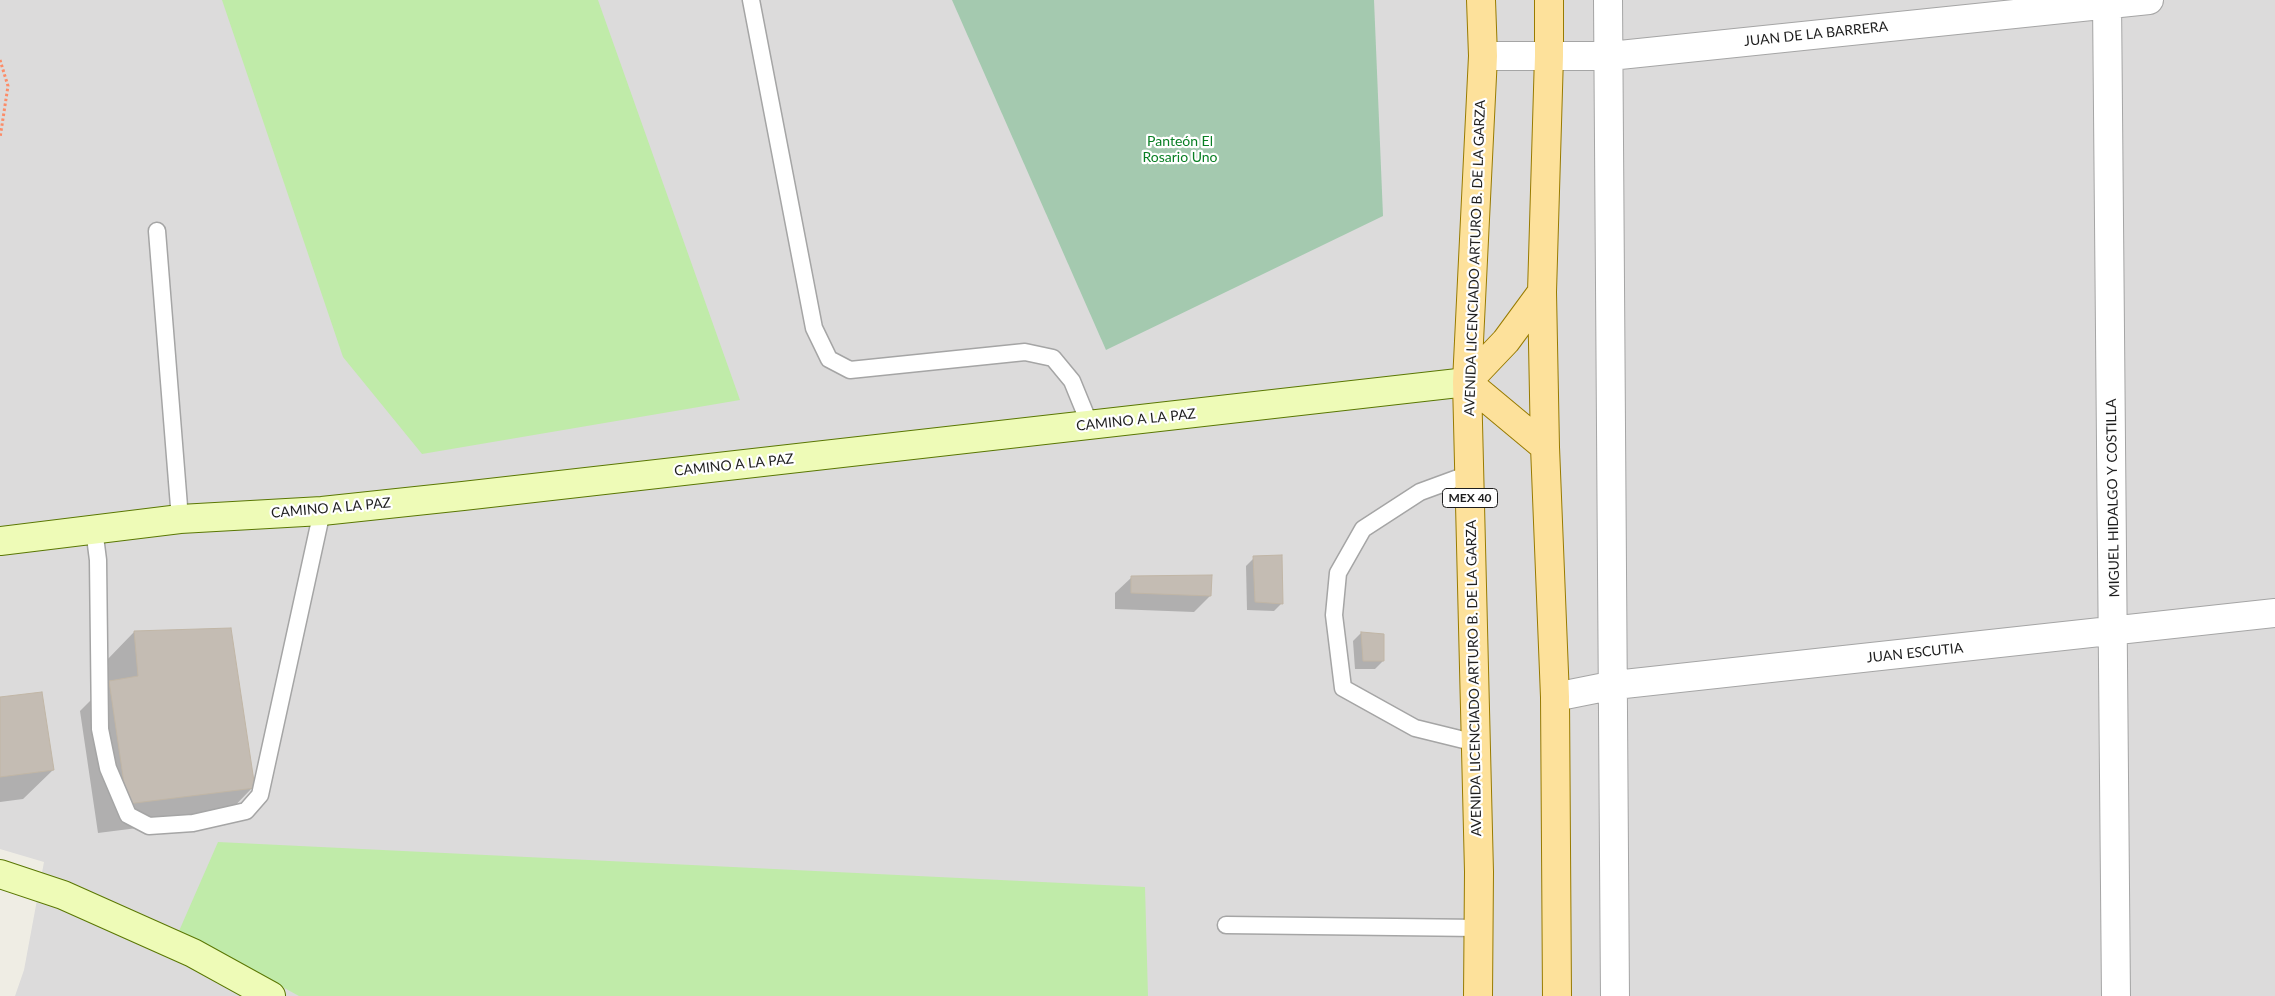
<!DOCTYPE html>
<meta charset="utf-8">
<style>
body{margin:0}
canvas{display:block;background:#efede4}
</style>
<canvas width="2275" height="996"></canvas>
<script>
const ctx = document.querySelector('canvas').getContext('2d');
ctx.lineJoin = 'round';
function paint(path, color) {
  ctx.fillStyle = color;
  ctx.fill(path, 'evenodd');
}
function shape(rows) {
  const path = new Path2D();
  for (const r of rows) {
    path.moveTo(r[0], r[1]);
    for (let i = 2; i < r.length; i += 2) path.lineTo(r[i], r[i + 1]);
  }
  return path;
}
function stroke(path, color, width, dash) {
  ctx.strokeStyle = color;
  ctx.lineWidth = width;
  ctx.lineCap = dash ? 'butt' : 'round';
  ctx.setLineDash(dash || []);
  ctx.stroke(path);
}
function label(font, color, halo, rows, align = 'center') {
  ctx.font = font + ' Lato,sans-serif';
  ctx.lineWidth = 4.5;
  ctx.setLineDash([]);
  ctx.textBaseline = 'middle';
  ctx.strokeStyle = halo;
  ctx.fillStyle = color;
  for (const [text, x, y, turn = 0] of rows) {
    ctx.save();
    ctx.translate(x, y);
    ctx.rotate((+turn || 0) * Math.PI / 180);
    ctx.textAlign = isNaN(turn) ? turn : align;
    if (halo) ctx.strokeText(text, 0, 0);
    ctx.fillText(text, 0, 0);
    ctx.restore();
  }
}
paint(shape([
 [0,0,2275,0,2275,996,15,996,24,970,44,862,0,849]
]), '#dcdbdb');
paint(shape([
 [222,0,598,0,740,400,422,454,343,357],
 [218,842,1145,887,1148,996,299,996,179,931]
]), '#c0eba9');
paint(shape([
 [952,0,1374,0,1383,216,1106,350]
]), '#a4c9af');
paint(shape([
 [1254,558,1282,603,1274,611,1247,610,1246,566],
 [1132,577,1210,596,1194,612,1115,609,1115,593],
 [134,632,253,787,224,817,98,833,80,711,107,684,105,662],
 [1361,633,1383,635,1383,661,1375,669,1355,669,1353,641],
 [0,698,53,770,23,799,0,802]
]), '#0003');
const building = shape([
 [1282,555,1283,604,1255,602,1253,556,1282,555],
 [1212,575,1211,596,1131,593,1131,576,1212,575],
 [231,628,255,788,127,804,109,681,138,676,134,631,231,628],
 [1361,632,1384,634,1384,661,1363,661,1361,632],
 [42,692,54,770,0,777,0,697,42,692]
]);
paint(building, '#c4bcb3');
stroke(building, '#c1b6a6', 1);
const lane = shape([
 [751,0,814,328,829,359,850,370,1025,352,1053,358,1072,381,1090,425],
 [157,231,180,519],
 [1469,474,1420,492,1363,529,1338,573,1334,615,1343,688,1415,728,1476,743],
 [94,529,98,560,100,729,108,768,128,815,149,826,193,823,246,811,260,795,322,511],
 [1226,925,1479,928]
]);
const street = shape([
 [1608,0,1615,996],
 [2107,0,2116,996],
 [1483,56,1610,56,2149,0],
 [1555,697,1615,685,2275,613]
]);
const secondary = shape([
 [0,541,180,519,322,511,463,496,1467,382],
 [0,874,63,895,193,953,271,996]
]);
const primary = shape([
 [1549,0,1549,56,1542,292,1545,447,1555,697,1557,996],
 [1542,292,1506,341,1467,382,1545,447],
 [1478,996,1479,872,1467,382,1483,56,1481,0]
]);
stroke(lane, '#a5a5a5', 19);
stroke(street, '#a5a5a5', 30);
stroke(secondary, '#5a7703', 30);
stroke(primary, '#987b00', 30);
stroke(shape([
 [0,60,8,86,0,138]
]), '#fc8c68', 3, [2.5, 2.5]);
stroke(lane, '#fff', 16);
stroke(street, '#fff', 28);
stroke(secondary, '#eefbb7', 28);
stroke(primary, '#fde19b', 28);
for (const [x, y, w] of [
 [1470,498,55]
]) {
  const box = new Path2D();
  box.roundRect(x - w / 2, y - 9.5, w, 19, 4);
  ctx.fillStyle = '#fff';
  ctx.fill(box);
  stroke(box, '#1e1e1e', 1);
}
label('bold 12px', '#1e1e1e', null, [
 ["MEX 40",1470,498]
]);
label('14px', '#1e1e1e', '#fff', [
 ["JUAN DE LA BARRERA",1816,34,-6],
 ["AVENIDA LICENCIADO ARTURO B. DE LA GARZA",1475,258,-88],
 ["CAMINO A LA PAZ",1136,420,-6],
 ["CAMINO A LA PAZ",734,465,-6],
 ["MIGUEL HIDALGO Y COSTILLA",2113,498,-91],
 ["CAMINO A LA PAZ",331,508,-5],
 ["JUAN ESCUTIA",1915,653,-6],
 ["AVENIDA LICENCIADO ARTURO B. DE LA GARZA",1474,678,-91]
]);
label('14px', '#097f24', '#fff', [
 ["Panteón El",1180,141],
 ["Rosario Uno",1180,157]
]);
</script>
